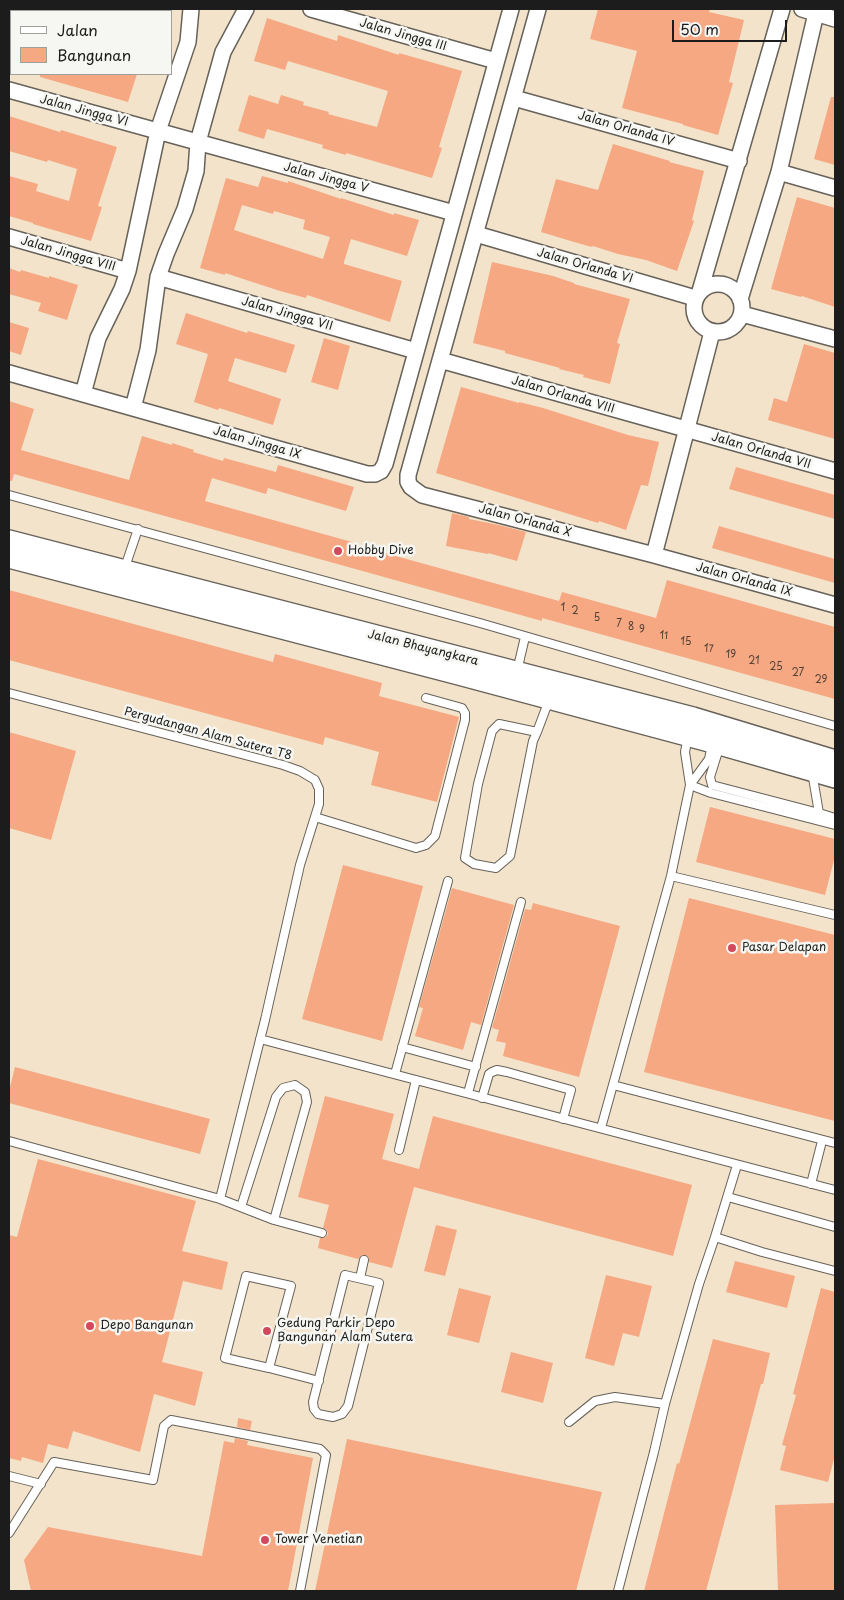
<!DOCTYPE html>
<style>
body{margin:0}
#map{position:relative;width:844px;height:1600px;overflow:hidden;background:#f3e3cb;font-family:"Playpen Sans",sans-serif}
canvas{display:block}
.frame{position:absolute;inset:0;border:10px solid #1c1c1c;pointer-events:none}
.legend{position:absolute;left:10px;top:10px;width:162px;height:65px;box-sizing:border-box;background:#f6f6f2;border:1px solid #9f9f9c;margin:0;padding:6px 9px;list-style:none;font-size:15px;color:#1c1c1c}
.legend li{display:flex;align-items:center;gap:10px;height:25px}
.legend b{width:25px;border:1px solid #9f9f9c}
.scale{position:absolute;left:672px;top:20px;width:115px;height:22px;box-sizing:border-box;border:2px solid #1c1c1c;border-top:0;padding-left:6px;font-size:15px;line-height:18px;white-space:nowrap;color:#1c1c1c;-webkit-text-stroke:4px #f6f6f2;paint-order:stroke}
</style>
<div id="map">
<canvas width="844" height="1600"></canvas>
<div class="frame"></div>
<ul class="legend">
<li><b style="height:6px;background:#fff"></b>Jalan</li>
<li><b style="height:14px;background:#f5a882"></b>Bangunan</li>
</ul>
<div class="scale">50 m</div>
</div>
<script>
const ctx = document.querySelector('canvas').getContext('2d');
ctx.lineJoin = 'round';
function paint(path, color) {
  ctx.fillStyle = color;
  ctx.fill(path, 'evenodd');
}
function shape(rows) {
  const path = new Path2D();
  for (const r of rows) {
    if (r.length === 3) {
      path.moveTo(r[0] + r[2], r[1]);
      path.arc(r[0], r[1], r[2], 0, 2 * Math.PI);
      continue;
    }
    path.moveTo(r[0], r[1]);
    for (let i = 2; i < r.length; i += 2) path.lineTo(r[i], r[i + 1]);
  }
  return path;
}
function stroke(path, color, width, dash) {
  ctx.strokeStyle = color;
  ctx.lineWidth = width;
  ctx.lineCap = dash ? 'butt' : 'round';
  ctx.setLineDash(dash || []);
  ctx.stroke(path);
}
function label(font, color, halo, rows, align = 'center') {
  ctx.font = font + ' "Playpen Sans",sans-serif';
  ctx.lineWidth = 5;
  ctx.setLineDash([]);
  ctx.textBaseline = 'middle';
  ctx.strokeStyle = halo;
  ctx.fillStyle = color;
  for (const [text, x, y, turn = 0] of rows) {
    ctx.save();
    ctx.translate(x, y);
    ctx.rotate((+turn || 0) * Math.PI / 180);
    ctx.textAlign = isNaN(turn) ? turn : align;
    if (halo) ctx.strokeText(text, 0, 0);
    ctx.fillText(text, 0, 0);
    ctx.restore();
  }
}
paint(shape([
 [598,9,710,9,709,12,744,20,729,82,733,83,718,135,683,125,683,124,622,108,637,51,590,39],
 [267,18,337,41,338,35,399,55,399,53,462,71,439,147,442,148,432,178,346,153,346,155,322,148,323,145,267,129,264,139,238,131,249,95,278,104,281,95,304,102,303,105,329,112,328,114,377,127,388,91,288,61,285,70,254,61],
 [40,74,137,74,128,102,40,77],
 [831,97,835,97,835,165,814,159],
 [9,116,60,132,61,130,117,147,98,206,102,207,91,241,33,224,33,223,9,216,9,176,38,184,36,191,69,201,77,169,48,160,47,162,9,151],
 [613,144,670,161,669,162,704,171,692,220,694,221,677,271,646,260,618,254,593,246,592,247,574,242,541,232,556,179,598,190],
 [262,176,288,183,288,181,341,199,341,198,394,215,394,213,419,220,407,256,351,239,344,262,344,264,402,281,390,322,307,295,306,298,280,291,225,273,225,275,200,268,226,178,258,187],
 [242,205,273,214,274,211,305,220,303,229,330,237,323,259,234,230],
 [797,197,835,208,835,307,802,296,801,297,771,289],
 [492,262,553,276,574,283,574,284,630,299,617,343,620,344,610,384,583,377,584,375,559,369,560,368,505,353,505,351,473,343],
 [9,268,20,272,21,270,49,278,49,276,78,285,67,320,38,311,41,303,9,294],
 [186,313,247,333,248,331,295,345,286,373,235,358,228,381,281,399,273,425,219,408,218,410,194,402,208,354,176,344],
 [9,322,29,328,21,355,9,351],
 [324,338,350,346,338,390,311,382],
 [804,344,835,353,835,439,768,420,774,398,787,402],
 [461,387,519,403,519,402,543,408,628,435,659,442,648,486,641,485,626,530,599,521,598,523,436,473],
 [9,401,34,409,21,450,129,480,142,436,172,445,172,443,194,450,193,452,223,461,224,458,276,472,278,465,354,487,346,511,268,488,266,494,212,478,205,501,352,542,352,544,559,601,562,592,656,618,667,580,835,627,835,699,542,618,542,621,14,474,12,481,9,481],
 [736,467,835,495,835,519,729,489],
 [452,513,469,517,469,519,499,525,526,532,517,561,488,553,488,554,446,546],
 [719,526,835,559,835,583,712,548],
 [9,590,273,662,275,654,382,683,379,696,459,717,437,802,371,785,379,752,325,737,323,745,9,660],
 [9,732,76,751,51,840,9,828],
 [710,807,835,839,835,856,825,895,696,862],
 [343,865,423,886,382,1041,302,1019],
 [452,888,514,905,481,1025,471,1022,463,1050,415,1036,423,1008,419,1007],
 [689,898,835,935,835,1121,644,1072],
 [533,903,620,926,579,1077,503,1056,506,1043,496,1041,499,1030,492,1028,525,909,531,910],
 [15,1067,210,1119,200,1154,9,1103,9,1091],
 [325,1096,394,1114,382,1159,419,1169,433,1116,692,1185,673,1256,414,1187,392,1268,369,1262,369,1258,366,1255,362,1255,358,1259,318,1248,320,1238,326,1237,328,1234,326,1229,323,1228,329,1205,298,1197],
 [38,1159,196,1201,182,1251,228,1262,222,1290,183,1281,162,1362,203,1372,195,1406,154,1394,140,1452,73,1431,68,1449,48,1444,43,1463,22,1457,21,1461,9,1458,9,1235,17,1237],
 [436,1225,457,1230,445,1276,424,1271],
 [735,1261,795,1276,787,1308,726,1292],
 [606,1275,652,1286,639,1337,623,1333,614,1366,585,1358],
 [459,1288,491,1296,479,1343,447,1335],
 [821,1288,835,1292,835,1455,828,1482,780,1470,786,1446,782,1445,796,1395,793,1394],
 [713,1339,770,1353,763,1384,761,1384,706,1591,644,1591,677,1463,679,1464],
 [511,1352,553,1363,543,1403,501,1392],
 [238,1418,252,1421,250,1430,237,1427],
 [235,1438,248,1441,247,1445,313,1458,288,1591,31,1591,24,1560,48,1527,202,1556,224,1441,234,1443],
 [347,1439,602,1492,576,1591,315,1591],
 [835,1503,835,1591,778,1591,775,1505]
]), '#f5a882');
const service = shape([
 [9,495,480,623,835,726],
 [124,570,138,529],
 [517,671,525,637],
 [9,693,283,765,300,771,315,780,319,789,319,804,300,865,265,1020,220,1199],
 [537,732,499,724,492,731,478,784,465,858,474,864,496,868,510,856,533,741,537,732,549,700],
 [720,745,710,777,712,785,819,813,812,772],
 [690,785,711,793,835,825],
 [690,785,709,759,712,744],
 [819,813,835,818],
 [315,817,416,848,426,845,435,836,465,720,465,713,462,708,426,698],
 [671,876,835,915],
 [260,1039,835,1190],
 [402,1047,476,1067],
 [395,1074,448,881],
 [613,1085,835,1143],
 [468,1093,521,902],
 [482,1098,489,1074,492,1072,497,1070,507,1072,571,1090,563,1119],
 [601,1128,671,876,690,785,685,752,688,736],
 [9,1141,220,1199,274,1220,322,1233],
 [399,1150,416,1080],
 [811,1184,822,1141],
 [728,1197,835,1227],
 [241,1207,276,1097,283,1088,295,1085,305,1092,307,1102,274,1220],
 [715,1237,737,1165],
 [345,1275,379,1283,348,1406,342,1414,333,1417,318,1414,314,1409,313,1402,345,1275],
 [246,1276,291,1286,269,1368,225,1358,246,1276],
 [360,1278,364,1260],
 [269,1368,319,1381],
 [569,1422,595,1401,615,1397,665,1404],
 [9,1476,41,1484],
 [9,1533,54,1462,153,1480,164,1426,171,1420,320,1449,326,1455,300,1591],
 [618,1591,654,1452,665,1404,699,1284,715,1237,762,1252,835,1271]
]);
const minor = shape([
 [311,9,496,61],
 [538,9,408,475,408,482,411,487,422,495,654,555,835,605],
 [802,9,835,19],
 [9,90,454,213],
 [514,98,739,161],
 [779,172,835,188],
 [476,234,695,298],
 [9,237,128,271],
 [158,277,416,351],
 [718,308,24],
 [700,291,782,9],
 [740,299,779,172,817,9],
 [742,314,835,339],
 [440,360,835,471],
 [9,373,367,474,375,474,381,471,385,464,511,9],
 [83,394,98,338,122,289,128,271,158,131,188,42,191,9],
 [133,408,148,350,158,277,166,254,185,209,196,171,198,142,223,52,246,9],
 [654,555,712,332]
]);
const secondary = shape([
 [9,541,693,718,835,761],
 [9,557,455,673,713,742,835,777]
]);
stroke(service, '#676259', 10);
stroke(minor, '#676259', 18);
stroke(secondary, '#676259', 24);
stroke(service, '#fff', 8);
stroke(minor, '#fff', 15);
stroke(secondary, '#fff', 21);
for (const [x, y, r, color] of [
 [338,551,5,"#d1495b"],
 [732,948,5,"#d1495b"],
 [90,1326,5,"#d1495b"],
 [267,1331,5,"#d1495b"],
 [265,1540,5,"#d1495b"]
]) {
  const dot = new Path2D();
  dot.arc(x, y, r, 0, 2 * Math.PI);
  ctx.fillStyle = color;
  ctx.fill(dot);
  stroke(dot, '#f6f6f2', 2);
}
label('10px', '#523f36', null, [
 ["1",563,608],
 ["2",575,611],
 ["5",597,618],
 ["7",619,624],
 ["8",631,627],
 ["9",642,630],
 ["11",664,636],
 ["15",686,642],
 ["17",709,649],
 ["19",731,655],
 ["21",754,661],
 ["25",776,667],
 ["27",798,673],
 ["29",821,680]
]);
label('12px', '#1c1c1c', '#f6f6f2', [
 ["Jalan Jingga III",403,35,16],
 ["Jalan Jingga VI",84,111,15],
 ["Jalan Orlanda IV",626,129,16],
 ["Jalan Jingga V",326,178,15],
 ["Jalan Jingga VIII",68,254,16],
 ["Jalan Orlanda VI",585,266,16],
 ["Jalan Jingga VII",287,314,16],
 ["Jalan Orlanda VIII",563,395,16],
 ["Jalan Jingga IX",257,443,16],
 ["Jalan Orlanda VII",761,451,16],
 ["Jalan Orlanda X",525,521,15],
 ["Jalan Orlanda IX",744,580,15],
 ["Jalan Bhayangkara",423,648,14],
 ["Pergudangan Alam Sutera T8",208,734,15]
]);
label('12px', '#1c1c1c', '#f6f6f2', [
 ["Hobby Dive",348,551],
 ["Pasar Delapan",742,948],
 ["Gedung Parkir Depo",277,1324],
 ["Bangunan Alam Sutera",277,1338],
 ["Depo Bangunan",100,1326],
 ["Tower Venetian",275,1540]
], 'left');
</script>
